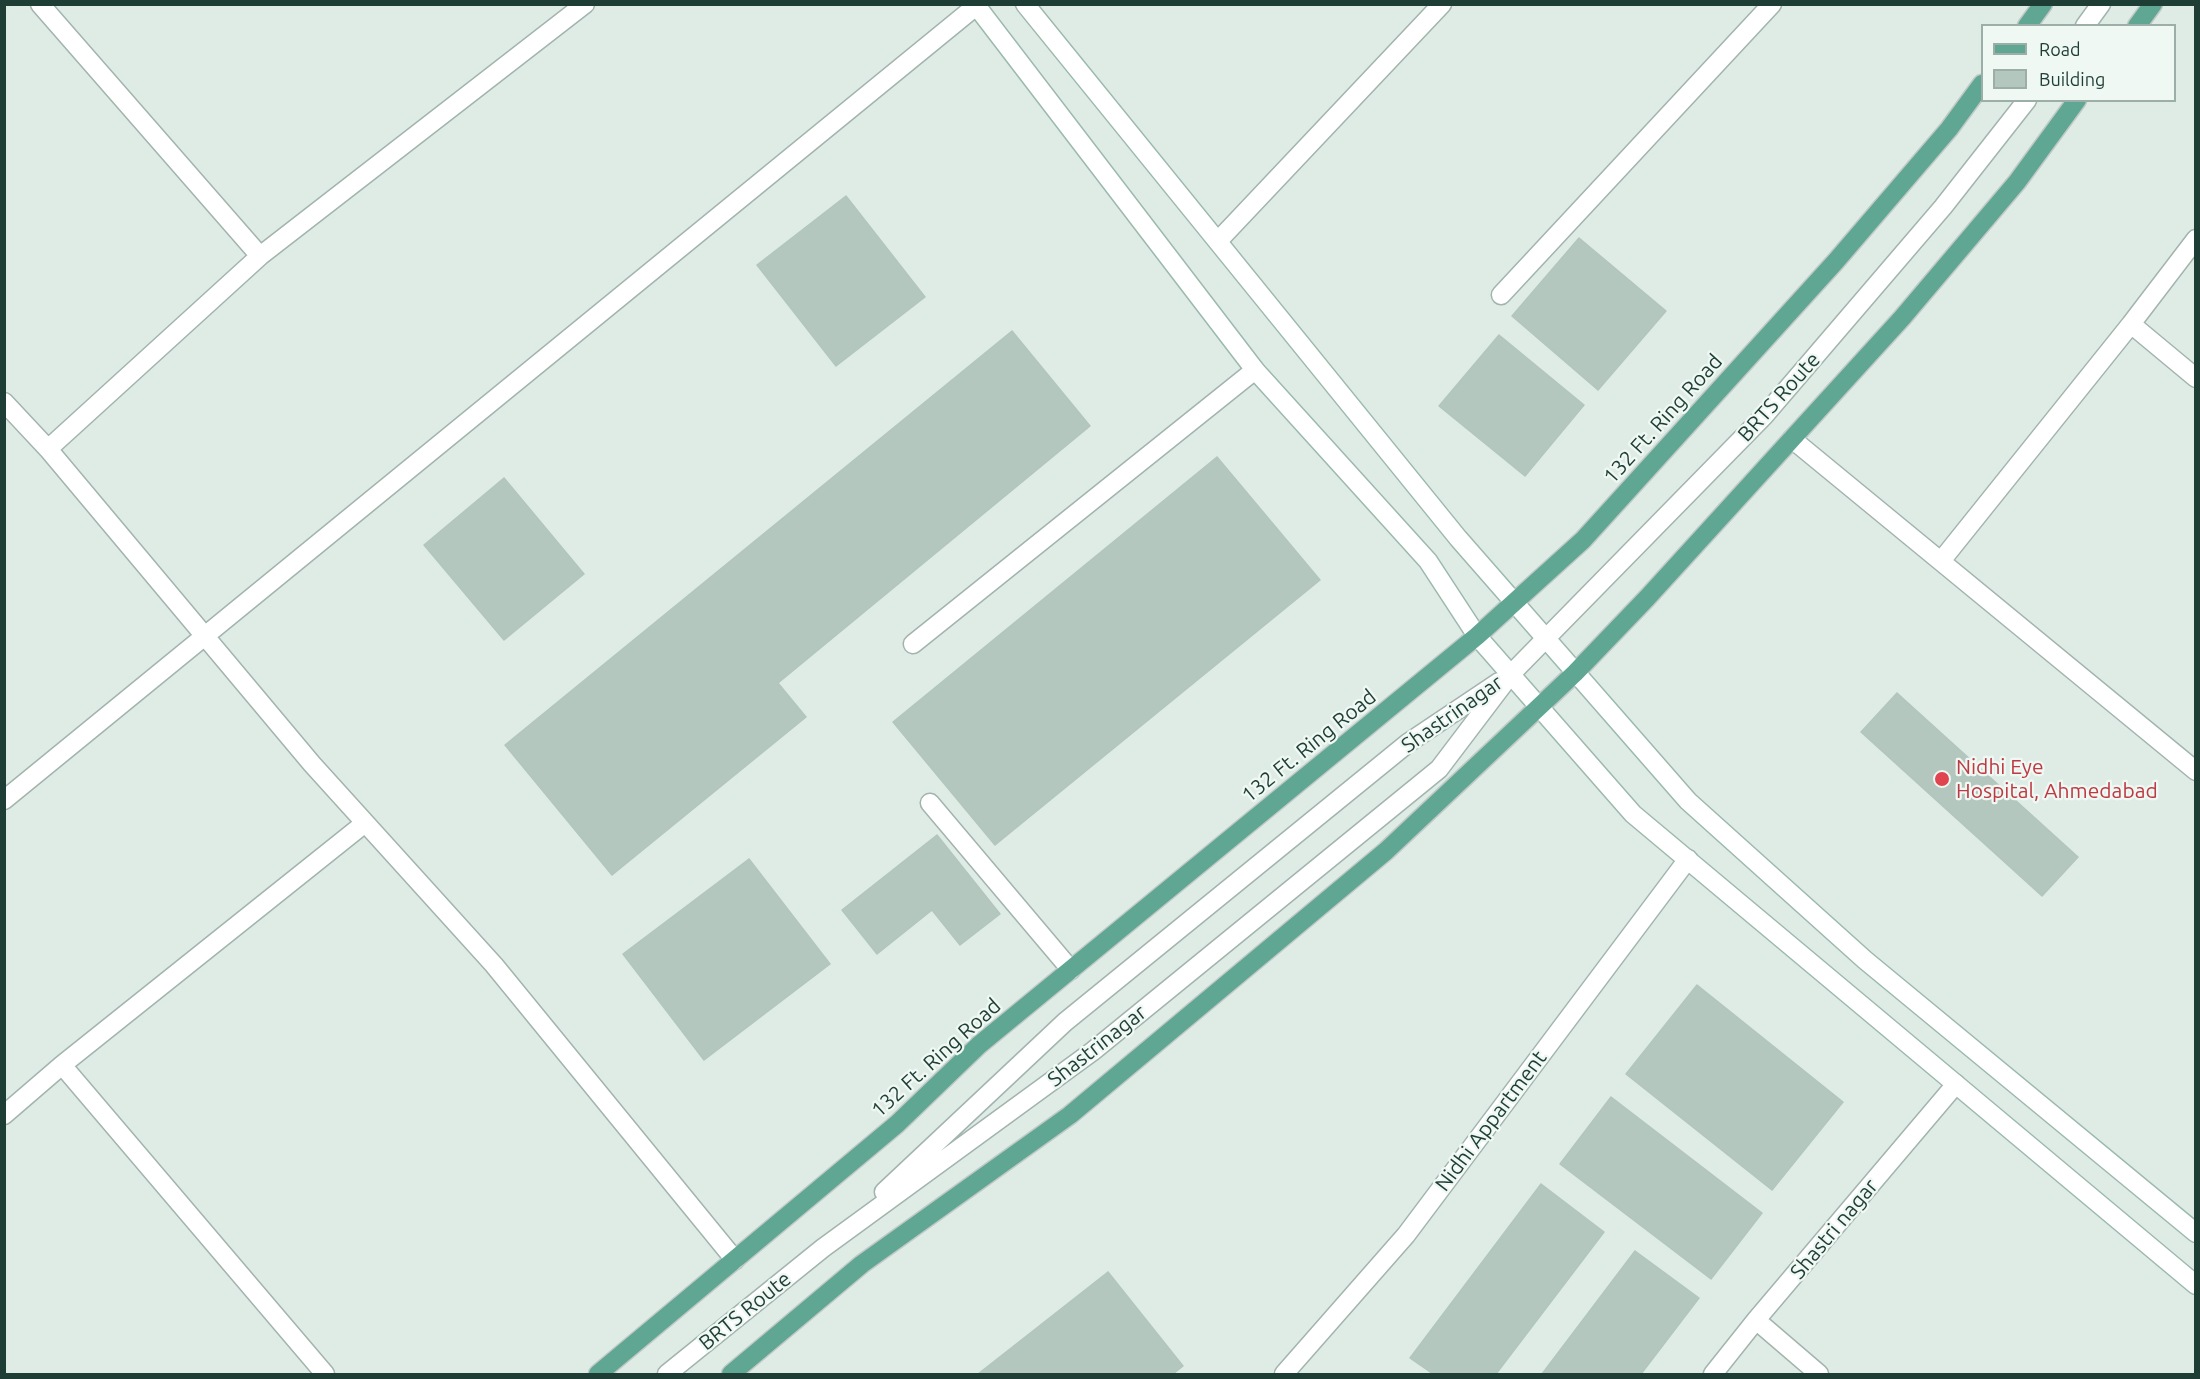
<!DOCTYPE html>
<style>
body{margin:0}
#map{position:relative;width:2200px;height:1379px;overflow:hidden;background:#dfece6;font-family:Ubuntu,sans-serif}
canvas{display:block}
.frame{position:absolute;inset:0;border:6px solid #1e3e35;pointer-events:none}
.legend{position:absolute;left:1981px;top:24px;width:195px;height:78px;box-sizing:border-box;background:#f0f8f4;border:2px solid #9caea8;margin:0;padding:8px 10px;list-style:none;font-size:18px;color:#1e3e35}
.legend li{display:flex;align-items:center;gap:12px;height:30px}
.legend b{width:30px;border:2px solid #9caea8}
</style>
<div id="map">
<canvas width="2200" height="1379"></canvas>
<div class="frame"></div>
<ul class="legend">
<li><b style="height:8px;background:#5fa693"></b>Road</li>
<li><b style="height:16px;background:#b4c7bf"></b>Building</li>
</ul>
</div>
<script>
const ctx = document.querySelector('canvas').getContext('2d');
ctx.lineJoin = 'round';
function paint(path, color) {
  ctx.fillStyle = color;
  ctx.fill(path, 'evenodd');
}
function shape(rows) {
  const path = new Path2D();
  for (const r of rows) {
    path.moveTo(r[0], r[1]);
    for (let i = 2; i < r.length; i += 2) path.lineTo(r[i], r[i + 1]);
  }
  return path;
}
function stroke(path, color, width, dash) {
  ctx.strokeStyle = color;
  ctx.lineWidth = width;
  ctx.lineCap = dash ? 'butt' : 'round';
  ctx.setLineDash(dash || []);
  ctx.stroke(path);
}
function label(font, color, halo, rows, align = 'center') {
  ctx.font = font + ' Ubuntu,sans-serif';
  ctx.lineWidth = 4.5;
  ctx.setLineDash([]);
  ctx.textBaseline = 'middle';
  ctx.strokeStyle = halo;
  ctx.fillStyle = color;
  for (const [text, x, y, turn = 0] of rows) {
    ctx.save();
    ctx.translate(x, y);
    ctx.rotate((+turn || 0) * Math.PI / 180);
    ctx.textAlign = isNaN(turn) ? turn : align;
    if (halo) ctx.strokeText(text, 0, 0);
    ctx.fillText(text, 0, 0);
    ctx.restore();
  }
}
const building = shape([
 [846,196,925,297,836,366,757,265,846,196],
 [1579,238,1666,311,1598,390,1512,316,1579,238],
 [1012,331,1090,426,778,683,806,717,612,875,505,745,1012,331],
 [1499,335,1584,405,1525,476,1439,406,1499,335],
 [1217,457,1320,580,995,845,893,722,1217,457],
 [504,478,584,574,504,640,424,545,504,478],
 [1897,693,2078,857,2042,896,1861,732,1897,693],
 [937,835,1000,914,960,945,932,910,877,954,842,910,937,835],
 [749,859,830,964,704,1060,623,954,749,859],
 [1697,985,1843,1102,1772,1190,1626,1074,1697,985],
 [1611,1097,1762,1213,1711,1279,1560,1164,1611,1097],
 [1541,1184,1604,1232,1496,1374,1433,1374,1410,1358,1541,1184],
 [1635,1251,1699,1298,1641,1374,1542,1374,1635,1251],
 [1108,1272,1183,1366,1173,1374,978,1374,1108,1272]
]);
paint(building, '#b4c7bf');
stroke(building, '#b1c6bd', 1.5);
const lane = shape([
 [2085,26,2101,4],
 [913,644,1255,370],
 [930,803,1071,970],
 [884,1192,1065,1022,1408,743,1499,682],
 [667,1374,823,1248,1093,1051,1439,769,1511,674,1764,416,1943,207,2027,100]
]);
const street = shape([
 [40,4,260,256],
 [1218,241,1442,4],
 [1501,295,1772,4],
 [2131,324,2196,378],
 [4,402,48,449,312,764,494,965,735,1260],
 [1792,439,2196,771],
 [48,449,260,256,585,4],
 [1941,561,2131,324,2196,239],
 [4,800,976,6],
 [62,1065,325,1374],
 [4,1115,62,1065,365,823],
 [1756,1320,1819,1374],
 [1284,1374,1406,1235,1688,859],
 [1713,1374,1756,1320,1956,1084]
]);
const secondary = shape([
 [975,4,1255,370,1428,561,1477,636,1633,814,2196,1285],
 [1025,4,1458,538,1688,801,1865,960,2196,1233]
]);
const primary = shape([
 [2027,26,2043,4],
 [2137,26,2153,4],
 [598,1374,897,1124,979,1045,1477,636,1583,540,1836,261,1949,129,1982,84],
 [731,1374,862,1264,1070,1115,1386,851,1575,673,1647,598,1902,318,2017,182,2077,100]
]);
stroke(lane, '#a1b4ad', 21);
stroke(street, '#a1b4ad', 21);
stroke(secondary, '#9cb9ae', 21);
stroke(primary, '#c0c9c6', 21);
stroke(lane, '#fff', 18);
stroke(street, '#fff', 18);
stroke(secondary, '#fff', 18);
stroke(primary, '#5fa693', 18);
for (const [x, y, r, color] of [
 [1942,779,8,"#e0444e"]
]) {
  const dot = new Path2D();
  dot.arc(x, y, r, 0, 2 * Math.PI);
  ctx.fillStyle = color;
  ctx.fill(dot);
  stroke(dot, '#f0f8f4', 2);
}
label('21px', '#1e3e35', '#f0f8f4', [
 ["BRTS Route",1779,397,-48],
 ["132 Ft. Ring Road",1663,419,-48],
 ["Shastrinagar",1452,714,-35],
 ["132 Ft. Ring Road",1309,746,-39],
 ["Shastrinagar",1097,1046,-38],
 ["132 Ft. Ring Road",936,1058,-42],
 ["Nidhi Appartment",1491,1121,-53],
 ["Shastri nagar",1834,1229,-50],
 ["BRTS Route",745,1311,-39]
]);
label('21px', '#be3a42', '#f0f8f4', [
 ["Nidhi Eye",1956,767],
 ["Hospital, Ahmedabad",1956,791]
], 'left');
</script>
